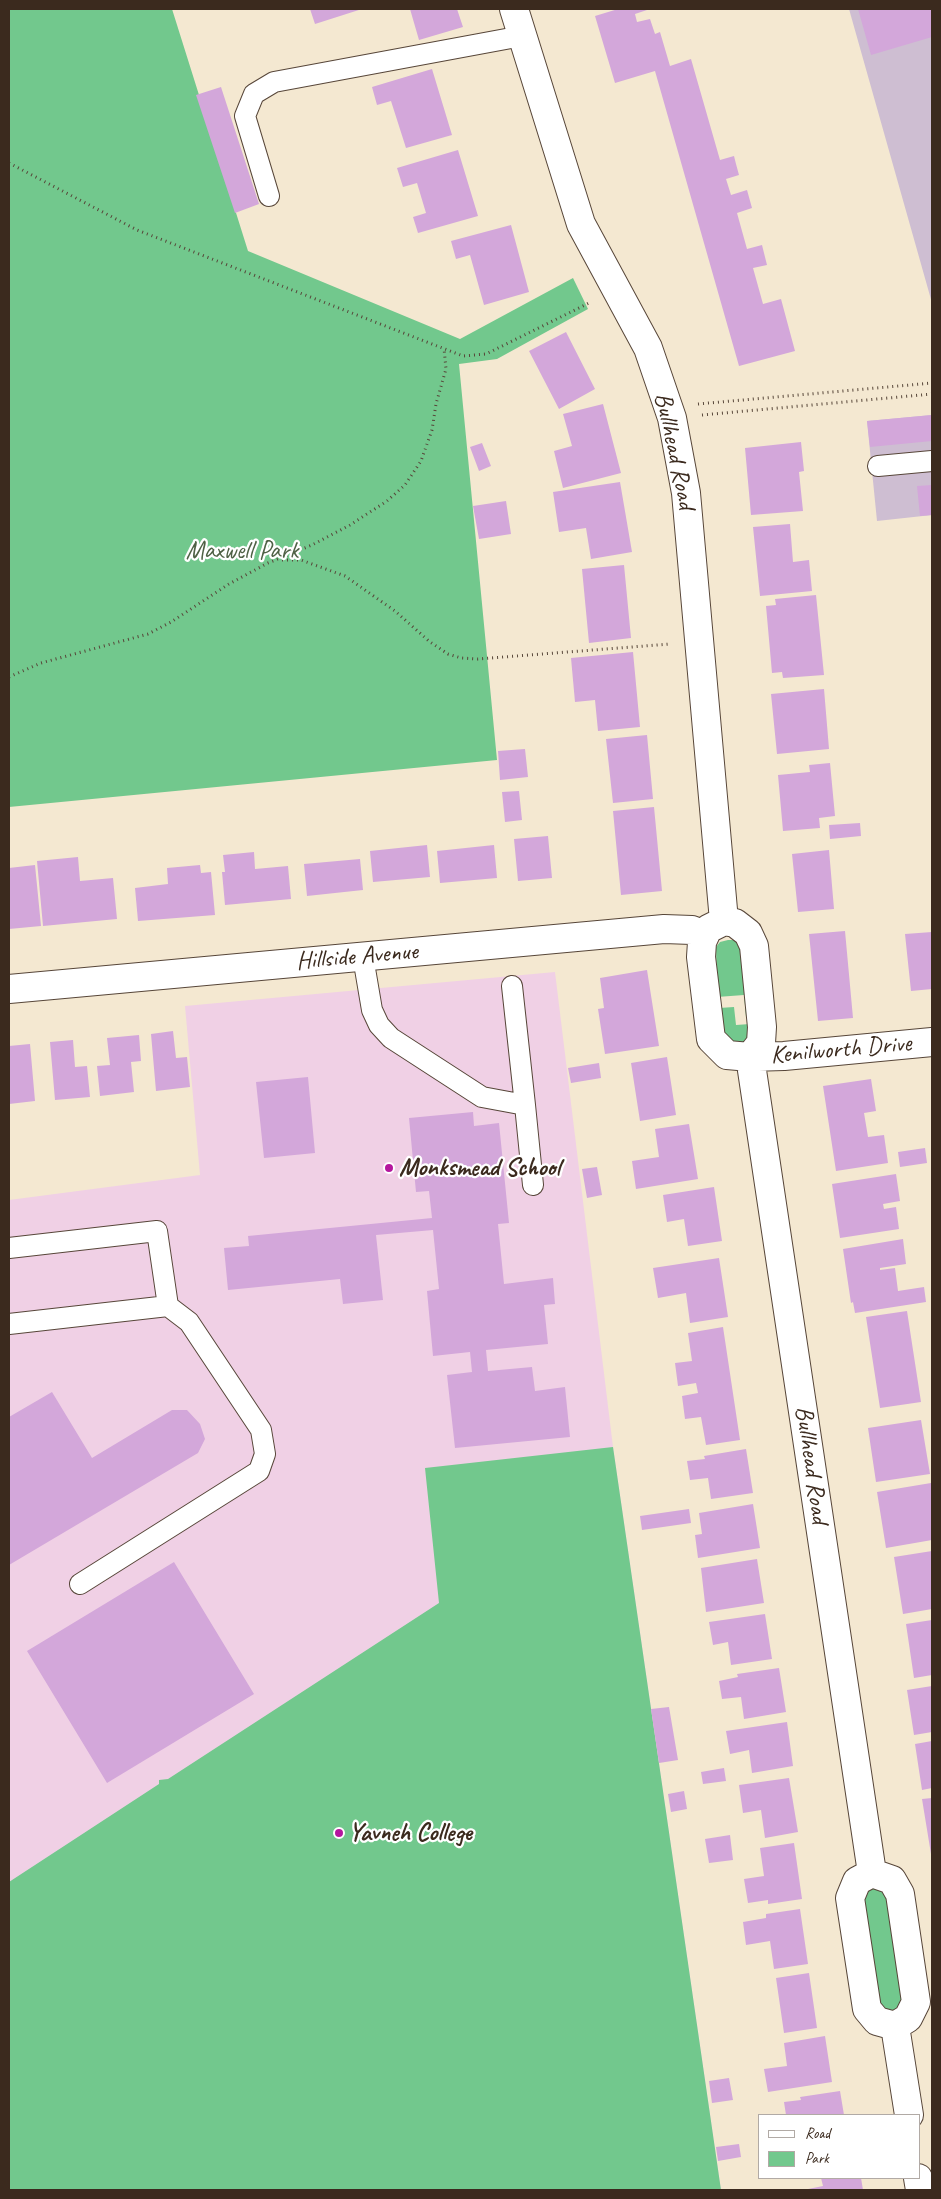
<!DOCTYPE html>
<style>
body{margin:0}
#map{position:relative;width:941px;height:2199px;overflow:hidden;background:#f4e8d1;font-family:Caveat,sans-serif}
canvas{display:block}
.frame{position:absolute;inset:0;border:10px solid #3b2a1e;pointer-events:none}
.legend{position:absolute;left:758px;top:2114px;width:162px;height:65px;box-sizing:border-box;background:#fff;border:1px solid #b1aaa5;margin:0;padding:6px 9px;list-style:none;font-size:15px;color:#3b2a1e}
.legend li{display:flex;align-items:center;gap:10px;height:25px}
.legend b{width:25px;border:1px solid #b1aaa5}
</style>
<div id="map">
<canvas width="941" height="2199"></canvas>
<div class="frame"></div>
<ul class="legend">
<li><b style="height:6px;background:#fff"></b>Road</li>
<li><b style="height:14px;background:#72c88d"></b>Park</li>
</ul>
</div>
<script>
const ctx = document.querySelector('canvas').getContext('2d');
ctx.lineJoin = 'round';
function paint(path, color) {
  ctx.fillStyle = color;
  ctx.fill(path, 'evenodd');
}
function shape(rows) {
  const path = new Path2D();
  for (const r of rows) {
    path.moveTo(r[0], r[1]);
    for (let i = 2; i < r.length; i += 2) path.lineTo(r[i], r[i + 1]);
  }
  return path;
}
function stroke(path, color, width, dash) {
  ctx.strokeStyle = color;
  ctx.lineWidth = width;
  ctx.lineCap = dash ? 'butt' : 'round';
  ctx.setLineDash(dash || []);
  ctx.stroke(path);
}
function label(font, color, halo, rows, align = 'center') {
  ctx.font = font + ' Caveat,sans-serif';
  ctx.lineWidth = 4.5;
  ctx.setLineDash([]);
  ctx.textBaseline = 'middle';
  ctx.strokeStyle = halo;
  ctx.fillStyle = color;
  for (const [text, x, y, turn = 0] of rows) {
    ctx.save();
    ctx.translate(x, y);
    ctx.rotate((+turn || 0) * Math.PI / 180);
    ctx.textAlign = isNaN(turn) ? turn : align;
    if (halo) ctx.strokeText(text, 0, 0);
    ctx.fillText(text, 0, 0);
    ctx.restore();
  }
}
paint(shape([
 [555,972,613,1447,721,2190,9,2190,9,1200,200,1175,185,1006]
]), '#f0d0e5');
paint(shape([
 [849,9,932,9,932,303],
 [932,415,932,515,877,521,867,421]
]), '#cebed2');
paint(shape([
 [9,9,172,9,248,251,460,339,573,278,588,309,497,359,459,364,497,760,9,807],
 [728,940,734,940,740,944,749,1017,746,1017,744,995,717,997,716,947,720,942],
 [734,1007,736,1025,750,1024,751,1036,737,1046,723,1039,719,1008],
 [613,1447,721,2190,9,2190,9,1882,159,1784,159,1780,168,1779,439,1603,425,1468],
 [870,1886,886,1887,906,1999,900,2012,880,2010,861,1898]
]), '#72c88d');
paint(shape([
 [310,9,362,9,315,24],
 [410,9,457,9,463,27,419,40],
 [618,9,650,9,635,14,637,22,650,19,655,34,660,32,670,66,691,59,720,160,734,156,736,164,739,175,726,179,731,195,747,190,752,208,737,213,747,249,762,245,767,265,753,268,763,304,781,299,795,351,739,366,655,71,615,83,595,16],
 [858,9,932,9,932,37,871,55],
 [432,69,452,135,406,148,391,101,377,105,372,87],
 [221,87,259,204,235,213,196,95],
 [458,150,478,216,418,233,413,217,426,213,417,183,403,187,397,168],
 [511,225,529,292,484,305,470,255,456,259,451,241],
 [566,332,595,389,559,409,529,351],
 [603,404,621,473,563,488,554,451,572,446,563,414],
 [932,415,932,441,870,447,867,421],
 [801,442,804,471,799,472,803,511,751,515,745,448],
 [482,443,491,466,479,471,470,447],
 [620,482,632,552,591,559,586,528,559,532,553,492],
 [932,485,932,515,920,516,917,486],
 [506,501,511,534,479,539,473,506],
 [790,524,793,562,809,560,812,591,760,596,753,527],
 [624,565,631,638,589,643,582,569],
 [816,595,824,675,783,678,782,672,772,673,766,606,776,605,775,599],
 [633,652,640,727,598,731,595,700,575,702,571,658],
 [824,689,829,749,777,754,771,694],
 [647,735,653,799,613,803,606,739],
 [525,749,528,777,500,780,498,751],
 [830,763,835,816,819,818,820,828,783,831,778,775,810,772,809,765],
 [519,791,522,820,505,822,502,792],
 [654,807,662,891,621,895,613,811],
 [860,823,861,836,830,839,829,825],
 [548,836,552,878,518,881,514,839],
 [427,845,430,877,373,882,370,851],
 [494,845,497,878,440,883,437,851],
 [829,850,834,909,798,912,792,854],
 [254,852,255,869,288,866,291,899,225,905,222,872,225,872,223,855],
 [78,857,80,881,113,878,117,919,43,926,37,861],
 [360,859,363,890,307,896,304,864],
 [35,865,41,926,9,929,9,868],
 [200,865,201,873,211,872,215,915,138,921,135,888,168,884,167,868],
 [845,931,853,1018,818,1021,809,934],
 [932,932,932,989,911,991,905,934],
 [647,970,659,1046,605,1054,598,1009,604,1008,600,978],
 [173,1031,176,1058,187,1057,190,1087,156,1091,151,1034],
 [139,1035,141,1061,131,1062,134,1092,100,1096,97,1066,110,1065,107,1038],
 [73,1040,75,1067,87,1066,90,1097,55,1100,50,1042],
 [30,1044,35,1101,9,1104,9,1046],
 [667,1057,676,1115,640,1121,631,1063],
 [599,1063,601,1078,571,1083,568,1068],
 [308,1077,315,1153,264,1158,256,1082],
 [871,1079,876,1111,864,1113,868,1137,884,1135,888,1163,836,1171,823,1086],
 [473,1112,474,1126,499,1123,509,1223,498,1224,504,1284,553,1278,555,1304,544,1305,548,1344,486,1350,488,1371,532,1367,535,1391,565,1387,570,1437,455,1448,447,1375,472,1372,470,1352,433,1356,427,1291,439,1289,433,1230,376,1235,383,1300,343,1304,340,1279,228,1290,224,1248,249,1246,248,1236,432,1218,429,1191,416,1192,409,1118],
 [689,1124,698,1179,636,1189,632,1161,659,1157,655,1129],
 [925,1148,927,1163,900,1167,898,1152],
 [597,1167,602,1195,587,1198,582,1169],
 [896,1174,900,1201,883,1204,884,1209,896,1207,899,1229,840,1238,832,1184],
 [714,1187,722,1241,688,1246,684,1219,667,1222,663,1195],
 [903,1239,906,1264,880,1268,880,1270,895,1268,898,1291,924,1287,926,1302,855,1313,853,1302,851,1303,843,1249],
 [719,1258,728,1317,690,1323,686,1293,658,1298,653,1268],
 [907,1311,921,1402,880,1408,866,1317],
 [723,1327,740,1440,706,1445,701,1417,685,1419,682,1396,698,1393,696,1383,678,1386,675,1363,692,1361,688,1333],
 [52,1392,92,1458,172,1410,187,1410,200,1424,205,1439,198,1453,9,1565,9,1417],
 [921,1420,930,1474,876,1482,868,1428],
 [746,1449,753,1493,711,1499,708,1478,690,1480,687,1461,705,1459,704,1456],
 [931,1483,932,1540,886,1548,877,1492],
 [753,1504,760,1548,698,1558,695,1535,702,1534,699,1513],
 [689,1509,691,1523,642,1530,640,1516],
 [932,1551,932,1609,903,1614,894,1557],
 [757,1559,764,1603,706,1612,701,1568],
 [174,1562,254,1694,107,1783,27,1651],
 [765,1614,772,1659,731,1665,728,1642,713,1645,709,1622],
 [932,1620,932,1675,914,1678,906,1624],
 [779,1668,786,1712,744,1719,741,1697,722,1699,719,1681,738,1677,737,1674],
 [932,1686,932,1732,914,1735,907,1690],
 [669,1707,678,1760,659,1763,651,1709],
 [787,1722,793,1766,752,1773,749,1750,730,1754,726,1731],
 [932,1741,932,1788,922,1790,915,1744],
 [724,1768,726,1781,703,1784,701,1772],
 [789,1778,798,1832,765,1838,761,1810,743,1813,739,1785],
 [684,1791,687,1809,671,1812,668,1794],
 [932,1798,932,1854,931,1854,922,1799],
 [730,1835,733,1860,709,1863,705,1839],
 [794,1843,802,1899,768,1904,768,1900,748,1903,744,1879,764,1876,760,1848],
 [800,1909,808,1964,774,1969,770,1941,746,1945,743,1922,766,1918,766,1914],
 [809,1973,817,2028,784,2033,776,1978],
 [825,2036,832,2082,768,2092,764,2069,787,2066,784,2043],
 [729,2078,733,2100,712,2103,709,2081],
 [840,2091,844,2115,786,2115,784,2102,801,2100,800,2097],
 [739,2144,741,2157,718,2161,716,2147],
 [821,2178,861,2178,863,2190,803,2190,823,2186]
]), '#d3a7da');
const service = shape([
 [269,196,245,116,254,94,274,82,522,36],
 [878,466,932,461],
 [363,957,372,1010,379,1025,391,1038,482,1097,525,1105,512,986],
 [525,1105,533,1185],
 [9,1248,157,1231,168,1306,9,1324],
 [80,1584,259,1471,265,1454,261,1430,189,1322,168,1306]
]);
const minor = shape([
 [514,9,581,224,648,348,672,418,686,493,724,921],
 [9,989,664,929,692,930,705,935],
 [872,1873,892,1880,900,1894,916,2002,908,2018,895,2026],
 [909,2115,895,2026,877,2021,867,2009,850,1898,857,1881,872,1873,750,1057,761,1043,762,1027,754,946,748,933,735,923,724,921,708,929,702,942,701,957,711,1039,727,1055,750,1057,784,1056,932,1042],
 [918,2178,920,2190]
]);
stroke(service, '#574639', 22);
stroke(minor, '#574639', 30);
stroke(shape([
 [9,163,137,230,463,356,486,354,589,303],
 [698,404,932,383],
 [702,415,932,394],
 [282,560,301,560,345,576,395,611,430,642,448,654,461,658,478,659,670,644],
 [9,677,41,663,148,634,171,622,229,584,268,563,312,545,350,525,387,501,405,485,421,461,432,430,436,404,446,369,444,348]
]), '#574639', 3, [1, 4]);
stroke(service, '#fff', 20);
stroke(minor, '#fff', 28);
for (const [x, y, r, color] of [
 [389,1168,5,"#b5179e"],
 [339,1833,5,"#b5179e"]
]) {
  const dot = new Path2D();
  dot.arc(x, y, r, 0, 2 * Math.PI);
  ctx.fillStyle = color;
  ctx.fill(dot);
  stroke(dot, '#fff', 2);
}
label('25px', '#3b2a1e', '#fff', [
 ["Bullhead Road",674,451,78],
 ["Hillside Avenue",357,957,-5],
 ["Kenilworth Drive",841,1050,-5],
 ["Bullhead Road",811,1465,82]
]);
label('25px', '#4e6145', '#fff', [
 ["Maxwell Park",242,551]
]);
label('bold 25px', '#3b2a1e', '#fff', [
 ["Monksmead School",399,1168],
 ["Yavneh College",349,1833]
], 'left');
</script>
